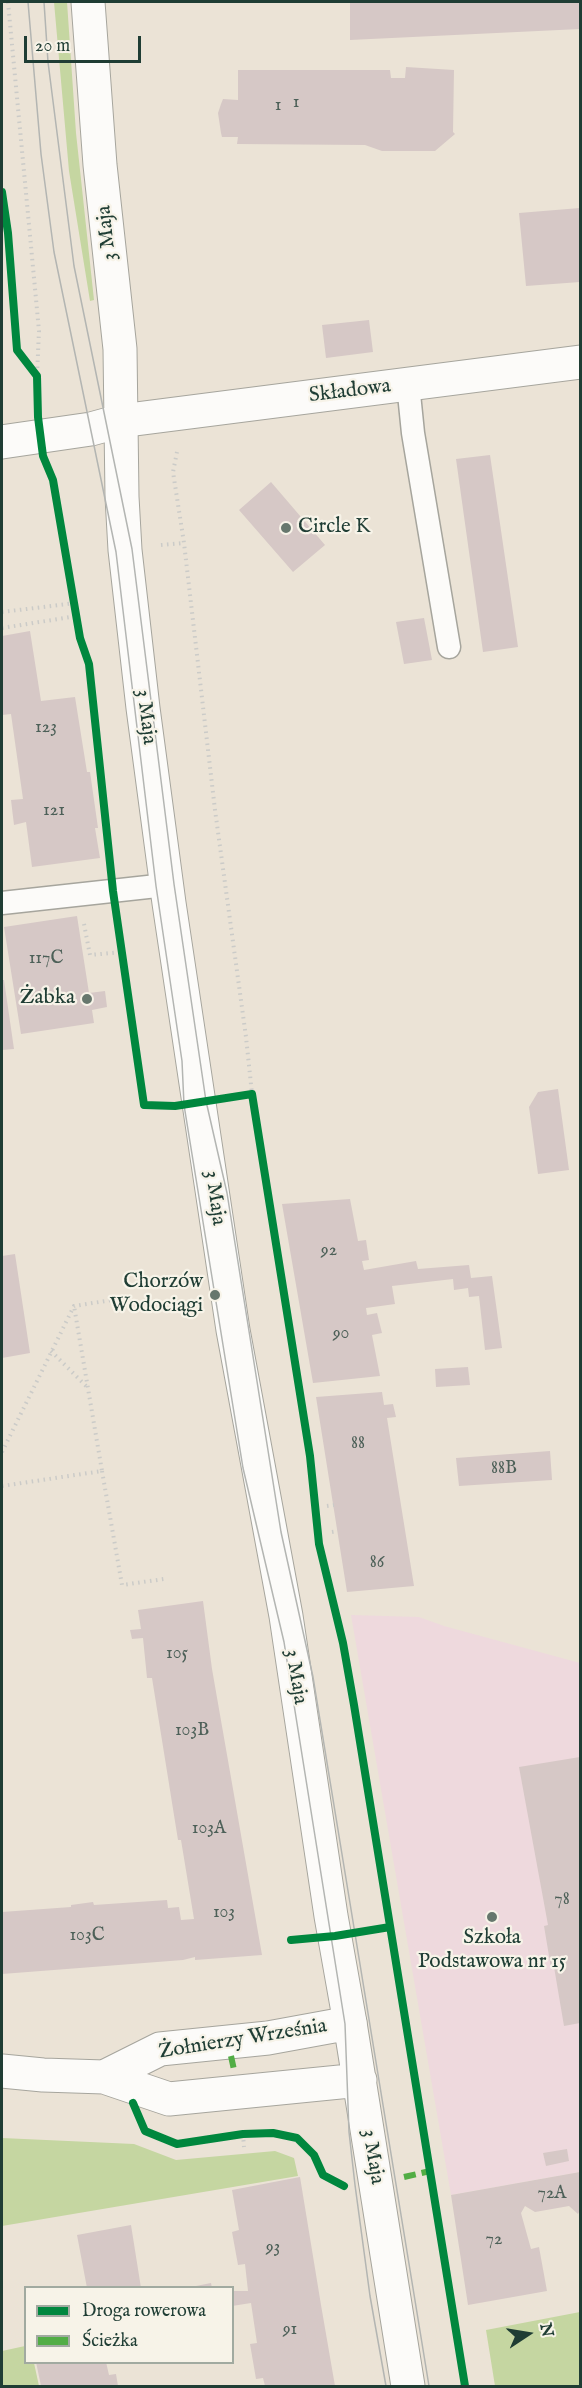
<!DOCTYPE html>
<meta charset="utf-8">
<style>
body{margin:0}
#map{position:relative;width:582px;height:2388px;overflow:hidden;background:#ebe3d6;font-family:"IM FELL English",serif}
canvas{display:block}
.frame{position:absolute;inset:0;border:3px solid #1f3d34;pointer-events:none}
.legend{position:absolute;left:24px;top:2286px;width:210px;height:78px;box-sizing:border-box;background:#f7f3e8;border:2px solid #a1aaa0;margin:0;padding:8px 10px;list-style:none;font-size:18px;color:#1f3d34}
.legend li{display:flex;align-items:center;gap:12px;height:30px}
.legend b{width:30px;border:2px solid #a1aaa0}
.north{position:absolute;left:498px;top:2304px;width:60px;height:60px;-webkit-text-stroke:4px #f7f3e8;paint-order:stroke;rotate:78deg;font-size:16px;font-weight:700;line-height:24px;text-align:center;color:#1f3d34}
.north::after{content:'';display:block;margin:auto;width:21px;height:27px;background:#1f3d34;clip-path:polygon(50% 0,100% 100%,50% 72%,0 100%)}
.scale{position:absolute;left:24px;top:36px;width:117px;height:27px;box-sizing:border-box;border:3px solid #1f3d34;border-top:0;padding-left:8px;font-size:18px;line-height:21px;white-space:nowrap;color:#1f3d34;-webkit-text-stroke:4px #f7f3e8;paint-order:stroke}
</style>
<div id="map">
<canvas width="582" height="2388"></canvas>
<div class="frame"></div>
<ul class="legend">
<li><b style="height:8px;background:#00873e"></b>Droga rowerowa</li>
<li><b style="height:8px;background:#52ad45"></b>Ścieżka</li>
</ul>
<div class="north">N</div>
<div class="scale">20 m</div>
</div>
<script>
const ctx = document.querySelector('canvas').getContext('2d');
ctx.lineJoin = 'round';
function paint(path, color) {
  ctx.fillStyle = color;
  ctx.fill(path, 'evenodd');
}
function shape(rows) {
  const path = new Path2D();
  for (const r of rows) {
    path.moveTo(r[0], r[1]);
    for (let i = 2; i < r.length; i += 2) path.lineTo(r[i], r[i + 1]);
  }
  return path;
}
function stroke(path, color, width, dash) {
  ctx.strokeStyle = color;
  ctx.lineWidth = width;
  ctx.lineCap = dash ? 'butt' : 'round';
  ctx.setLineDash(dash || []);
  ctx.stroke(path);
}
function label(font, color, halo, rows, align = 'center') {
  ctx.font = font + ' "IM FELL English",serif';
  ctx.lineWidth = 4.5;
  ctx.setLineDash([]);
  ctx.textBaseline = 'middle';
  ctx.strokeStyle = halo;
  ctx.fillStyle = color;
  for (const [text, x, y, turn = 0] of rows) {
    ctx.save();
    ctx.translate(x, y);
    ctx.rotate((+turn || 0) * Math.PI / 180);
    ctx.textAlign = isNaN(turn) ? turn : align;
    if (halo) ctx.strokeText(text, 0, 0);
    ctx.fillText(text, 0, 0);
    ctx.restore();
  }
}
paint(shape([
 [351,1615,419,1617,444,1626,580,1663,580,2172,451,2195]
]), '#eed9dd');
paint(shape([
 [54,2,67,2,76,133,94,300,90,301,69,171],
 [2,2138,134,2144,176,2160,275,2151,294,2158,298,2176,2,2226],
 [580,2312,580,2386,495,2386,486,2330],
 [25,2346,26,2362,34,2363,39,2386,2,2386,2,2351]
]), '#c5d6a1');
paint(shape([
 [350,2,580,2,580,29,350,40],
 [406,67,454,70,453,132,455,134,435,151,382,151,365,145,237,144,238,137,222,137,221,133,218,113,221,104,223,99,238,100,238,70,390,70,391,78,405,78],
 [580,208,580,282,526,286,519,213],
 [369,320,373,352,326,358,322,325],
 [490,455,518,647,483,652,456,459],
 [271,482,325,545,293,572,239,510],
 [424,618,432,660,404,664,396,622],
 [30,631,41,701,75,697,87,772,90,772,98,828,95,828,100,858,32,867,26,822,14,825,11,800,23,799,11,714,2,715,2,636],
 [77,916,89,993,105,991,107,1007,92,1010,94,1023,21,1034,4,927],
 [2,980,4,980,14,1049,2,1050],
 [558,1089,569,1170,538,1174,529,1107,538,1092],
 [350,1199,358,1241,366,1240,369,1260,362,1261,364,1270,416,1261,418,1269,469,1265,471,1278,492,1276,502,1348,485,1350,479,1296,469,1297,468,1288,454,1290,453,1279,392,1286,395,1304,366,1308,367,1315,377,1313,382,1333,372,1335,380,1376,313,1383,282,1204],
 [15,1254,30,1353,2,1358,2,1256],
 [468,1367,470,1385,436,1387,435,1369],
 [382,1392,384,1405,393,1404,396,1417,387,1418,414,1586,347,1592,316,1397],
 [550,1451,552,1480,459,1486,456,1458],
 [203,1601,212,1669,262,1955,195,1960,195,1957,183,1960,2,1974,2,1912,71,1907,71,1905,93,1902,94,1905,167,1900,168,1908,179,1907,181,1920,194,1919,181,1840,178,1840,152,1678,147,1678,143,1638,132,1639,130,1630,141,1629,138,1610],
 [580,1757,580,2023,564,2026,554,1967,551,1968,544,1926,548,1925,519,1767],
 [567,2149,569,2161,546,2166,543,2153],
 [580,2172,580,2210,578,2214,569,2206,535,2212,525,2206,521,2213,531,2249,539,2247,547,2291,468,2305,451,2195],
 [300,2177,321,2305,335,2386,265,2386,263,2378,256,2379,250,2344,257,2343,251,2303,232,2306,232,2291,248,2291,245,2264,238,2265,232,2232,239,2230,232,2190],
 [131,2225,141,2288,87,2288,77,2235],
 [211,2283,212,2288,196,2288,196,2286],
 [36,2362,106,2362,109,2375,116,2374,118,2386,41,2386]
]), '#d6c8c6');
const service = shape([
 [408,384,413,433,449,647],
 [2,903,166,885]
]);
const minor = shape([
 [2,442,91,429,120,421,580,362]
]);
const tertiary = shape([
 [88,2,100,165,120,349,122,497,125,550,143,708,169,903,233,1330,286,1616,331,1916,350,2023]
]);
const primary = shape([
 [2,2071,43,2075,104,2077,169,2099,360,2080],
 [104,2077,160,2049,268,2038,350,2023,408,2386]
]);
stroke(service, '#a6a59d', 25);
stroke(minor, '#a6a59d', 35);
stroke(tertiary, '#a6a59d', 35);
stroke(primary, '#a6a59d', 35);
stroke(shape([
 [8,2,39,331,37,376],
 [177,452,173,472,184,543,215,810,246,1037,252,1094],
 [161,545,184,543],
 [2,612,76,603],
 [2,628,77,616],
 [84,924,90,955,122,952],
 [51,1351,89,1389],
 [2,1452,74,1306,118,1299],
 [102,1471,122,1585,164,1579],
 [2,1486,102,1471,74,1306],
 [327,1506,334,1505],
 [332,1532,338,1531],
 [243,2134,244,2147]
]), '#cbcbc8', 4, [1.5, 4.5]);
stroke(service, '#fcfbf9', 22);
stroke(minor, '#fcfbf9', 33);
stroke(tertiary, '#fcfbf9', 33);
stroke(primary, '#fcfbf9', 33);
stroke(shape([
 [28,2,41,154,54,252,116,552,156,886,182,1061,184,1105,243,1468,284,1642,345,2024,349,2132,355,2185,370,2296,386,2386],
 [44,2,48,62,74,266,132,549,174,884,206,1101,227,1193,281,1532,313,1677,429,2386]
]), '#b3b5b2', 1.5);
stroke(shape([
 [231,2056,234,2070],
 [404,2177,430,2171]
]), '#52ad45', 6, [12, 6]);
stroke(shape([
 [2,192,8,233,17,350,37,376,38,417,43,456,53,480,80,638,89,664,113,891,144,1105,175,1106,252,1094,310,1456,319,1544,343,1643,354,1705,465,2386],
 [291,1940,335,1936,390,1927],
 [133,2103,145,2131,177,2144,243,2134,273,2133,297,2138,314,2155,323,2175,344,2186]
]), '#00873e', 8);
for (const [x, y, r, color] of [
 [286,528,6,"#66776d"],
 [87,999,6,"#66776d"],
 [215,1295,6,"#66776d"],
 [492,1917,6,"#66776d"]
]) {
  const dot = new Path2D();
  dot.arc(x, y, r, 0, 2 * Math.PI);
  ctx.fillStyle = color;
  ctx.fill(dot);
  stroke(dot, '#f7f3e8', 2);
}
label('18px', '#4d6058', null, [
 ["1",296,103],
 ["1",278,106],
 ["123",46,728],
 ["121",54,811],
 ["117C",46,959],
 ["92",329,1251],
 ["90",341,1334],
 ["88",358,1444],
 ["88B",504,1469],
 ["86",377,1563],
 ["105",177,1654],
 ["103B",192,1731],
 ["103A",209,1829],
 ["78",562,1900],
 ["103",224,1913],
 ["103C",87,1936],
 ["72A",552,2194],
 ["72",494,2240],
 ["93",273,2248],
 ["91",290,2330]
]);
label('21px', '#1f3d34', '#f7f3e8', [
 ["3 Maja",108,233,-96],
 ["Składowa",350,392,-7],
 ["3 Maja",145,717,83],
 ["3 Maja",214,1198,82],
 ["3 Maja",295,1677,81],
 ["Żołnierzy Września",243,2040,-9],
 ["3 Maja",372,2157,81]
]);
label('21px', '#1f3d34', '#f7f3e8', [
 ["Circle K",298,528,"left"],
 ["Żabka",75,999],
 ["Chorzów",203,1283],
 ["Wodociągi",203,1307],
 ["Szkoła",492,1939,"center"],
 ["Podstawowa nr 15",492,1963,"center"]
], 'right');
</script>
